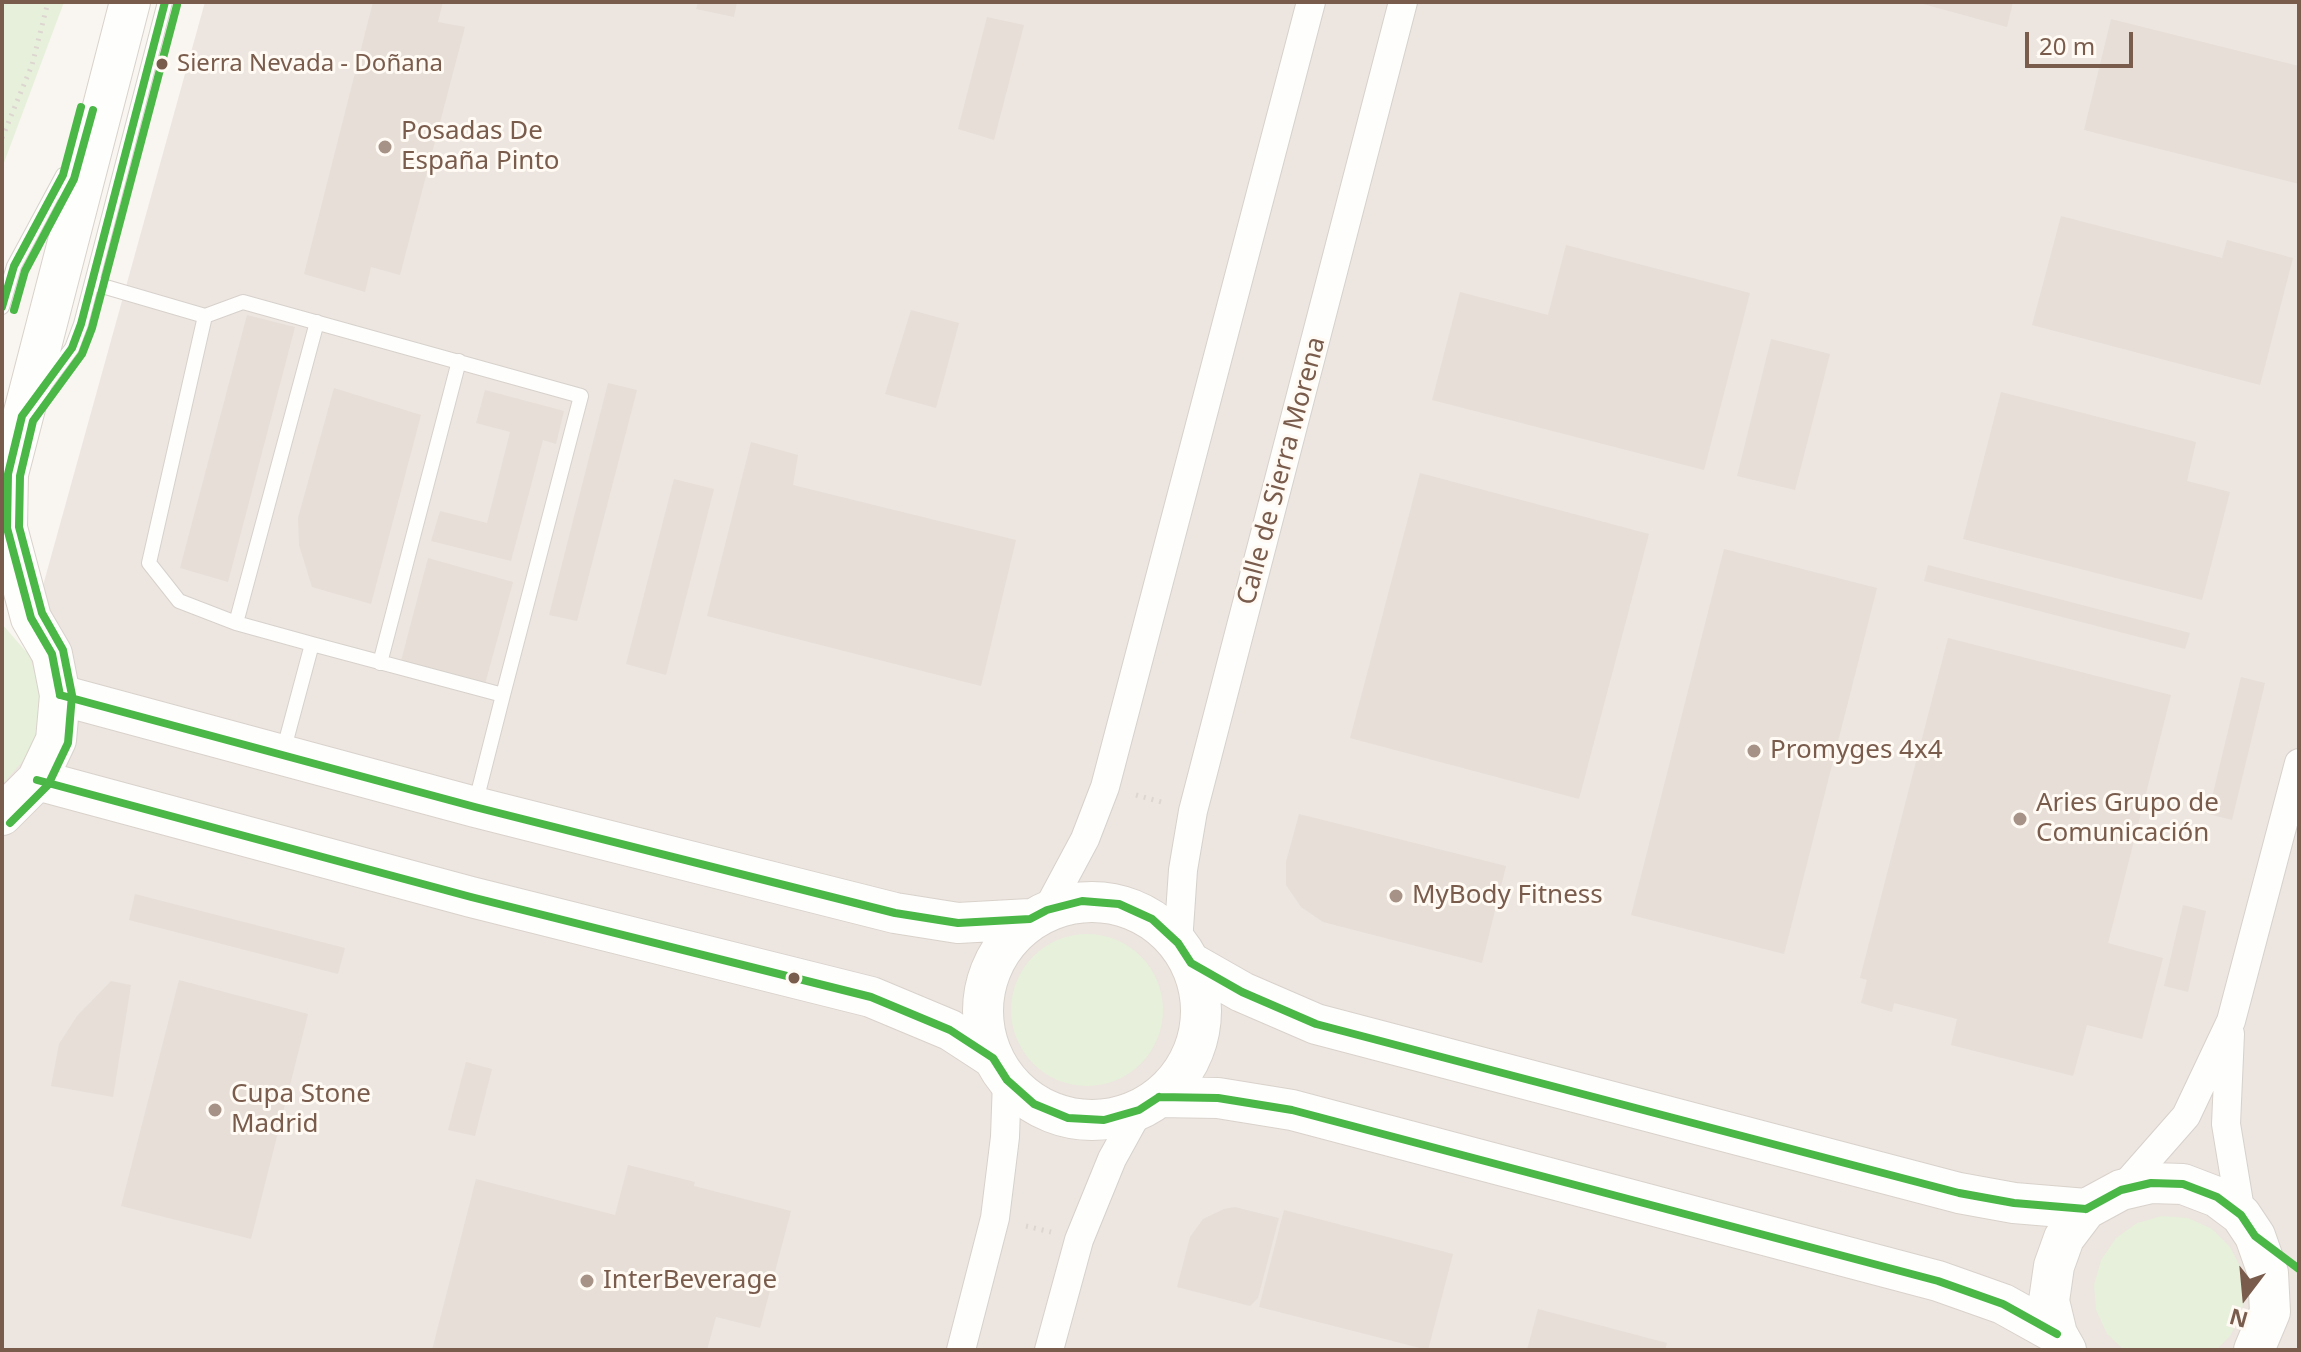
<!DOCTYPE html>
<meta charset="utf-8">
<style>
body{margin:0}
#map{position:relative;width:2301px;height:1352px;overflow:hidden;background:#f9f5f0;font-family:"Noto Sans",sans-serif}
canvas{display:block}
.frame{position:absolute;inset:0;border:4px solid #7a5c4d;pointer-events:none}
.north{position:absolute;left:2205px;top:1256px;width:80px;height:80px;-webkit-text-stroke:6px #fffaf3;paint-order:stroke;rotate:196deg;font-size:22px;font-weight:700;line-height:32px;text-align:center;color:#7a5c4d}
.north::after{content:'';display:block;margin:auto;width:28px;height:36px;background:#7a5c4d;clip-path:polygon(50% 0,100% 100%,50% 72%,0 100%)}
.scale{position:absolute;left:2025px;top:32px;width:108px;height:36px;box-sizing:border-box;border:4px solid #7a5c4d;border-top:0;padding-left:10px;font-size:24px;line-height:28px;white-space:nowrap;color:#7a5c4d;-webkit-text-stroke:6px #fffaf3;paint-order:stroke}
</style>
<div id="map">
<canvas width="2301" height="1352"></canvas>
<div class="frame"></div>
<div class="north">N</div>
<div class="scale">20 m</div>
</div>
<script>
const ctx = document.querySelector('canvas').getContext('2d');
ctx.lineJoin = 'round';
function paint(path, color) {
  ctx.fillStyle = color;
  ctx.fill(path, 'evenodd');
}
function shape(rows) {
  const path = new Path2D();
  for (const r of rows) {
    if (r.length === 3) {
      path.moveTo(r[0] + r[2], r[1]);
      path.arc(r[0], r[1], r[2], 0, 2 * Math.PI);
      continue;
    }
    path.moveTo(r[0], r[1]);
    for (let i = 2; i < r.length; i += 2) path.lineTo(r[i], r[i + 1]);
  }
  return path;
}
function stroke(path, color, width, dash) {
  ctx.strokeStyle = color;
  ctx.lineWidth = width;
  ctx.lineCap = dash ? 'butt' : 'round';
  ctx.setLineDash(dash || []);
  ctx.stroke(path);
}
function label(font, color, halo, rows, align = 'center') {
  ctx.font = font + ' "Noto Sans",sans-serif';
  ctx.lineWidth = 6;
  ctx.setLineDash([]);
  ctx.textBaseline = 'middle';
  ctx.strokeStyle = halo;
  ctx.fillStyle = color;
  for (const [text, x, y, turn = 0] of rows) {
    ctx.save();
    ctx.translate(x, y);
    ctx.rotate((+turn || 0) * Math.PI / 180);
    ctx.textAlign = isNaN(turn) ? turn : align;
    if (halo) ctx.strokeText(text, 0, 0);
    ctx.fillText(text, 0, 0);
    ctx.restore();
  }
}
paint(shape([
 [205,2,2299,2,2299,1350,2,1350,2,746,44,582]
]), '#ede5e0');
paint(shape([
 [2,2,64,2,2,168],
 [2,624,29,655,40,688,40,722,29,754,2,785],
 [1087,1010,76],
 [2162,1216,2188,1218,2212,1229,2230,1247,2242,1270,2245,1293,2241,1315,2230,1336,2216,1350,2124,1350,2107,1334,2096,1310,2094,1285,2101,1260,2116,1238,2137,1223]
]), '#e7f0db');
paint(shape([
 [373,2,443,2,438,22,465,27,400,275,371,267,365,292,304,274],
 [698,2,737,2,734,17,696,9],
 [1916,2,2013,2,2007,27],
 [987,17,1024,25,994,140,958,129],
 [2111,19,2299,66,2299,184,2084,130],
 [2061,216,2222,258,2227,240,2293,258,2260,385,2032,325],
 [1566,245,1750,293,1704,470,1432,400,1460,292,1548,315],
 [911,310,959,323,936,408,885,394],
 [247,315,295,327,228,582,180,568],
 [1771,339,1830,354,1795,490,1737,476],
 [608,383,637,390,577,621,549,615],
 [334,388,421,415,371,604,312,587,299,545,298,518],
 [485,390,564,411,556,444,543,440,511,561,431,541,440,511,487,523,510,432,476,423],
 [2001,392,2196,442,2187,481,2230,492,2202,600,1963,539],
 [751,442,798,455,793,485,1016,540,981,686,707,616],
 [1420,473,1649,534,1579,799,1350,738],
 [674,479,714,489,666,675,626,664],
 [1724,549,1877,588,1784,954,1631,915],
 [428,558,513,582,485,684,401,661],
 [1928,565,2190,633,2185,649,1924,581],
 [1948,638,2171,695,2108,943,2163,958,2142,1039,2087,1025,2073,1076,1951,1045,1957,1019,1894,1003,1892,1012,1861,1003,1867,980,1860,978],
 [2241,677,2265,683,2232,820,2208,814],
 [1299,814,1506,866,1482,963,1323,922,1301,907,1286,885,1286,862],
 [135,894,345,948,338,974,129,920],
 [2183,905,2206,911,2188,992,2164,986],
 [179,980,308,1014,251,1239,121,1206],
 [111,981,131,985,113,1097,51,1086,59,1044,77,1016],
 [466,1062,492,1069,475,1136,448,1130],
 [628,1165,695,1182,694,1186,791,1211,760,1328,716,1317,707,1350,432,1350,476,1179,615,1215],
 [1235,1207,1279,1218,1258,1298,1250,1306,1177,1287,1190,1237,1203,1219,1224,1209],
 [1284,1210,1453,1254,1428,1350,1259,1307],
 [1538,1309,1667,1343,1665,1350,1527,1350]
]), '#e6ded7');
const lane = shape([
 [92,283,205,316,149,563,179,601,236,623,312,644,283,752],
 [2,307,14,266,63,175],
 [205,316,243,302,581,396,503,695],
 [44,386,72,348,81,324,165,2],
 [236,623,317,322],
 [312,644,503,695,475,805],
 [380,663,459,361]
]);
const street = shape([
 [1047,910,1085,839,1105,787,1311,2],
 [1178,943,1183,870,1193,811,1403,2],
 [2230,1034,2226,1124,2241,1215],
 [2121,1190,2186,1116,2231,1021,2299,763],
 [961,1350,995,1218,1005,1137,1007,1080],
 [1049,1350,1079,1240,1112,1159,1139,1110]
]);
const secondary = shape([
 [60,695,475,807,895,913,958,923,1030,919],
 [37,780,471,897,871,997,950,1030,993,1058],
 [2,815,37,780,56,740,60,695,52,654,31,618,7,528,8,474,130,2],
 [1092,1011,109],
 [1191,963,1242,992,1316,1024,1959,1193,2014,1203,2086,1209],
 [1159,1097,1218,1098,1292,1110,1938,1281,2003,1304,2057,1334],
 [2066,1350,2057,1334,2049,1301,2054,1266,2064,1238,2086,1209,2121,1190,2151,1183,2183,1184,2217,1197,2241,1215,2255,1236,2268,1273,2270,1312,2254,1350]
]);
stroke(lane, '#d7d1cb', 16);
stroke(street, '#d7d1cb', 30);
stroke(secondary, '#d9d2cb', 42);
stroke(shape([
 [2,138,32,65,48,2],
 [1136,795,1165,803],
 [1026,1226,1051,1232]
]), '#dcd5d0', 5, [2, 6]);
stroke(lane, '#fefefd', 14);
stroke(street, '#fefefd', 28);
stroke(secondary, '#fefefd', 40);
stroke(shape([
 [2,307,14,266,63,175,81,107],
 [60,695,475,807,895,913,958,923,1030,919,1047,910,1082,901,1119,904,1152,919,1178,943,1191,963,1242,992,1316,1024,1959,1193,2014,1203,2086,1209],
 [60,695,52,654,31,618,7,528,8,474,22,416,72,348,81,324,165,2],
 [37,780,471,897,871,997,950,1030,993,1058,1007,1080,1034,1104,1068,1118,1104,1120,1139,1110,1159,1097],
 [1159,1097,1218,1098,1292,1110,1938,1281,2003,1304,2057,1334],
 [2086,1209,2121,1190,2151,1183,2183,1184,2217,1197,2241,1215,2255,1236,2299,1269]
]), '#4ab747', 8);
stroke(shape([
 [14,310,25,271,74,179,93,110],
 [10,823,48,785,68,743,72,695,63,650,42,613,19,527,20,476,33,421,82,354,92,328,177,5]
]), '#4ab747', 8);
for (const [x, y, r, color] of [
 [162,64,7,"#7a5c4d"],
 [385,147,8,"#a69286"],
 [1754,751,8,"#a69286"],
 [2020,819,8,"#a69286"],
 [1396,896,8,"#a69286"],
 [794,978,7,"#7a5c4d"],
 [215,1110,8,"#a69286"],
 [587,1281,8,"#a69286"]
]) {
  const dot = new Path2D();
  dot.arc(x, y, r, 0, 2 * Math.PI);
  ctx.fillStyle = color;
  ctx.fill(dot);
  stroke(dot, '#fffaf3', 3);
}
label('24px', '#7a5c4d', '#fffaf3', [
 ["Sierra Nevada - Doñana",177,64]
], 'left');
label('26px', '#7a5c4d', '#fffaf3', [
 ["Posadas De",401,132],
 ["España Pinto",401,162],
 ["Promyges 4x4",1770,751],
 ["Aries Grupo de",2036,804],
 ["Comunicación",2036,834],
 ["MyBody Fitness",1412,896],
 ["Cupa Stone",231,1095],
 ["Madrid",231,1125],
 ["InterBeverage",603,1281]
], 'left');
label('26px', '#7a5c4d', '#fffaf3', [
 ["Calle de Sierra Morena",1282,471,-75]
]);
</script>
